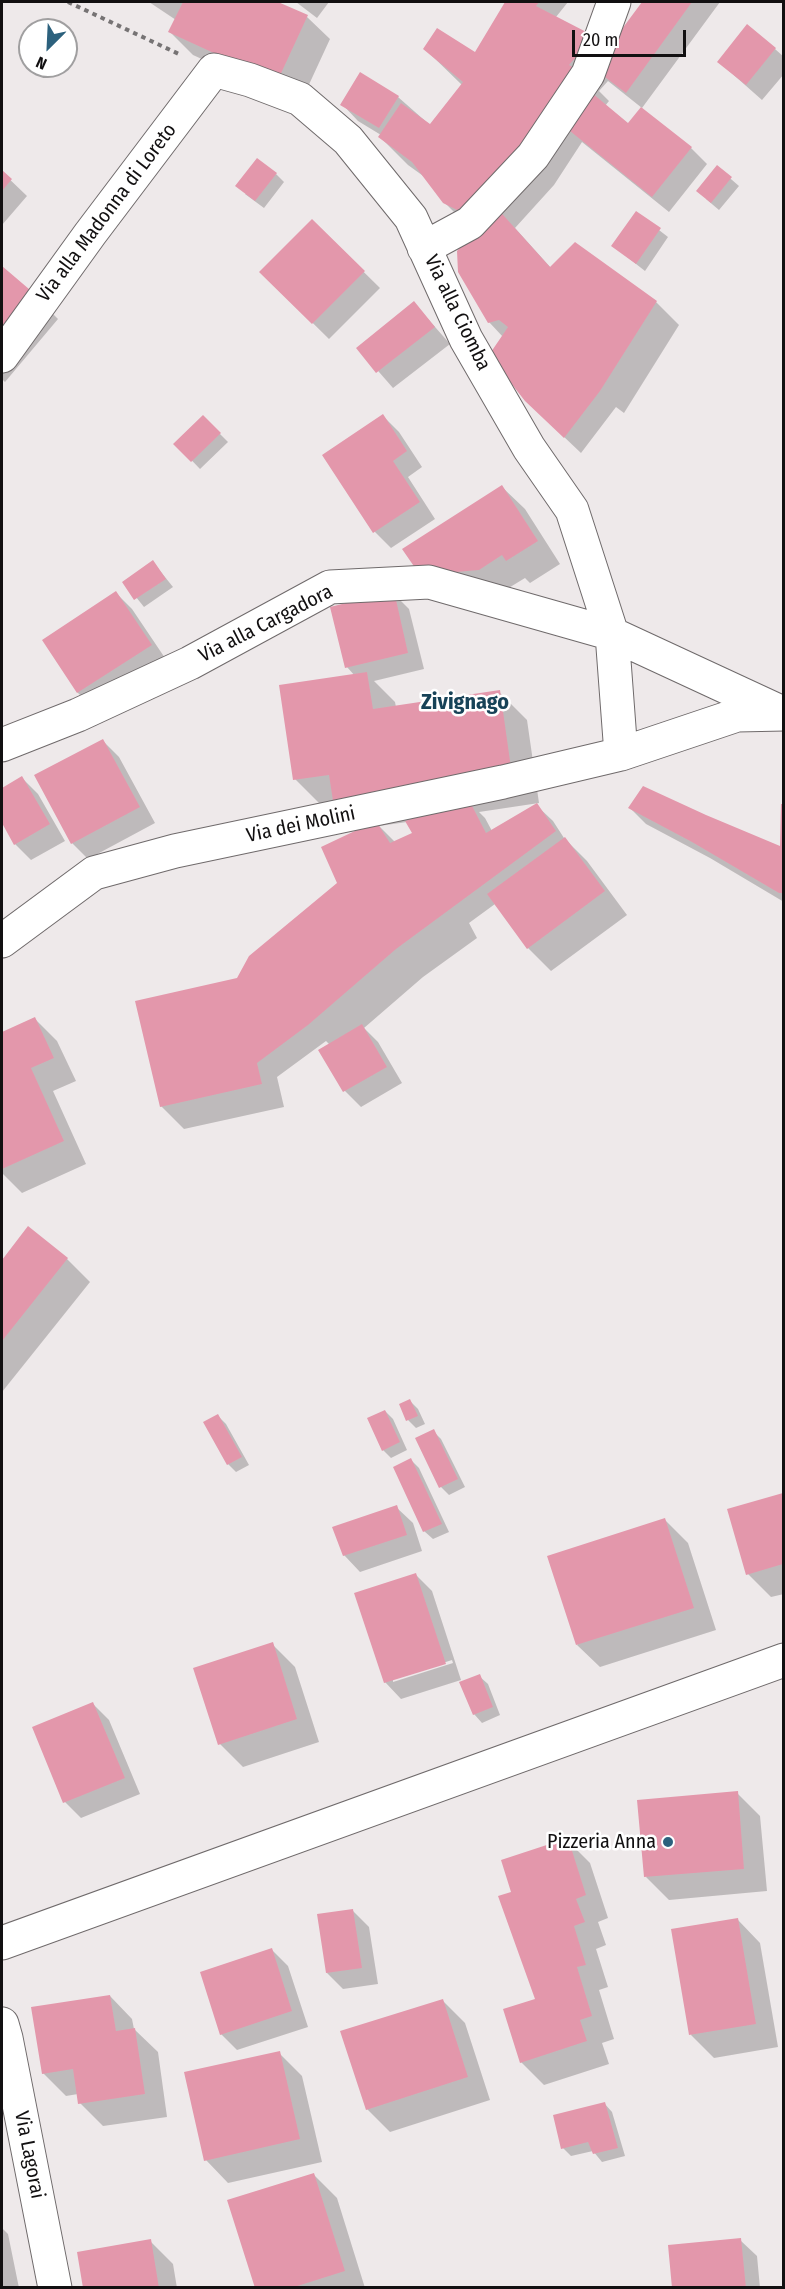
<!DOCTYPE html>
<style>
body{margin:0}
#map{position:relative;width:785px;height:2289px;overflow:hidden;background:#eee9ea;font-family:"Fira Sans Condensed",sans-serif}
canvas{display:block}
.frame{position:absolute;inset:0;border:3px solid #121011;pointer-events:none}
.north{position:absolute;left:18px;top:18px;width:60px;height:60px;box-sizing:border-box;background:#fff;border:2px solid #a09fa0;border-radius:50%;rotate:204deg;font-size:16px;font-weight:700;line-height:24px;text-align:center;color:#121011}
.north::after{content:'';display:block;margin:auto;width:21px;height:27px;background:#2c617d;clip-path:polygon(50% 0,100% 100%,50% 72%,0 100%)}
.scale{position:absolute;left:572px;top:30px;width:114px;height:27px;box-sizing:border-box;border:3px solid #121011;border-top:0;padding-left:8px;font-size:18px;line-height:21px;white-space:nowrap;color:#121011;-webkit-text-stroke:4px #fff;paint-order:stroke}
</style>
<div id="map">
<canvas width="785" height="2289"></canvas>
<div class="frame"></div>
<div class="north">N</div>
<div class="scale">20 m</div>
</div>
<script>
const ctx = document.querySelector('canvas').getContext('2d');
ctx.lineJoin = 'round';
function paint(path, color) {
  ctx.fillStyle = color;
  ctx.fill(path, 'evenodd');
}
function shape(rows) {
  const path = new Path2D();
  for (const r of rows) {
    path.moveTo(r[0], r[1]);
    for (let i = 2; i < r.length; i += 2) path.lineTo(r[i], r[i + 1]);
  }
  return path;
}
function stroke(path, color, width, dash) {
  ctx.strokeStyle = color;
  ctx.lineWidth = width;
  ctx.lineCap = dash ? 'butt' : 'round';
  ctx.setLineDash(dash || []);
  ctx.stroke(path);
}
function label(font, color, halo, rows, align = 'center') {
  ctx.font = font + ' "Fira Sans Condensed",sans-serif';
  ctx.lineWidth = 5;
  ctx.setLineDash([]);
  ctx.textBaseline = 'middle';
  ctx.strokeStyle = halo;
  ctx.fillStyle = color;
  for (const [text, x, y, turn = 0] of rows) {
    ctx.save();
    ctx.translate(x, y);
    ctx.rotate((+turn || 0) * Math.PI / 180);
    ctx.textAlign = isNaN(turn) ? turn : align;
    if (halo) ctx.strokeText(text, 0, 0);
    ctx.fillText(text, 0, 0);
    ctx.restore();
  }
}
paint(shape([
 [149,2,275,2,307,17,330,39,300,104,193,55,170,32,176,20],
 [296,2,329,2,317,18],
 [504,2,568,2,556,17,608,51,644,2,720,2,642,108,608,81,599,91,609,101,605,106,629,125,691,148,707,164,669,212,582,142,554,185,515,228,551,268,656,302,679,325,624,413,616,407,581,453,543,417,503,337,489,322,473,231,444,202,426,178,408,165,380,137,381,135,358,121,342,104,398,97,431,126,462,85,425,49,476,54,506,3],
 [775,49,784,57,784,74,762,100,719,62],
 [717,167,739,186,719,210,706,199],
 [2,172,27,196,2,225],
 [276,174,284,182,264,208,245,194],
 [637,213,668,237,645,271,613,246],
 [312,221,380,288,329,339,261,272],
 [2,268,35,296,58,319,5,382,2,379],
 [414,303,450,344,393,388,358,348],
 [383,416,399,432,422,467,408,477,435,519,391,548,375,532],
 [203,417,228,442,200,469,176,444],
 [502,487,525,509,560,564,530,583,525,578,502,592,421,574],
 [153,562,173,587,144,607,124,582],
 [116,593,132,609,167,661,94,709,78,693,44,640],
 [393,593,409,609,424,669,374,681,395,702,396,707,499,692,527,720,539,803,479,812,485,818,492,831,536,805,553,821,564,838,587,861,627,915,551,971,528,948,495,904,469,923,477,938,423,977,364,1028,378,1042,402,1083,361,1107,345,1091,320,1050,330,1045,326,1041,277,1077,284,1107,184,1129,161,1106,239,979,339,883,363,829,323,807,295,779,355,676,347,667],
 [407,822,414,834,395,842,379,826],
 [102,740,119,757,155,823,88,859,72,843],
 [22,778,38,794,65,841,31,860,15,844,2,820,2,789],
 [782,806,784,902,710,858,646,824,630,808,781,849],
 [34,1018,57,1041,76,1081,53,1091,86,1164,22,1193,2,1173,2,1033],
 [28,1228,67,1259,90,1282,2,1392,2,1262],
 [410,1401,418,1409,425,1424,416,1428,408,1420],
 [385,1411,393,1419,407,1450,391,1458,383,1450],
 [218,1416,226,1424,249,1465,236,1472,228,1464],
 [433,1431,441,1439,465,1487,449,1495,441,1487],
 [411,1460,419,1468,449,1532,433,1539,424,1531],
 [784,1494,784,1594,771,1597,748,1574,729,1510],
 [396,1507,413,1523,422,1551,360,1572,344,1555],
 [665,1520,688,1543,716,1630,600,1667,577,1645],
 [416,1575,432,1591,461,1680,401,1699,385,1682],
 [452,1660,453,1663,393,1682,393,1679],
 [272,1644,295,1667,319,1742,243,1767,220,1744],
 [479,1676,488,1684,500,1715,482,1723,474,1714],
 [93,1704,109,1720,140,1794,81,1818,65,1802],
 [737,1793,760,1816,767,1891,669,1900,646,1877],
 [567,1840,590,1863,608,1918,598,1922,606,1945,596,1949,608,1987,599,1990,614,2039,602,2043,609,2064,544,2085,521,2062,537,2000,513,1893],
 [353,1911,369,1927,378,1984,343,1989,327,1973],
 [738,1920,760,1943,778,2047,714,2058,691,2035],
 [272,1950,288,1966,308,2027,237,2050,221,2034],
 [110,1996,132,2019,134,2029,158,2052,167,2117,103,2126,80,2103,78,2094,66,2096,43,2073],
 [442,2000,465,2023,490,2100,390,2132,367,2109],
 [279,2053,302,2076,322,2162,228,2183,206,2160],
 [604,2103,612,2112,625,2156,602,2162,593,2151,571,2156,563,2148],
 [314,2175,337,2198,365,2288,256,2288],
 [2,2228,8,2234,19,2288,2,2288],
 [740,2240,757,2256,760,2288,674,2288],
 [150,2241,173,2264,177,2288,85,2288]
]), '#0003');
paint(shape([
 [183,2,278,2,308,15,277,82,168,32],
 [505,2,539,2,536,6,594,36,569,65,582,72,471,217,443,203,412,162,378,137,401,103,430,124,463,82,423,49,437,28,475,52],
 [642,2,692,2,626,93,593,68],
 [747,24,776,48,746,85,717,62],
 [360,72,399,96,379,128,340,105],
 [592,93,628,123,641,107,692,147,652,197,565,127],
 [257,158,277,173,255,201,235,186],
 [717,165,732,177,711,203,696,191],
 [2,170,12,179,2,191],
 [495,206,550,267,575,242,657,301,600,391,564,438,525,401,489,355,508,327,499,320,488,323,458,272,457,251],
 [636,211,661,228,636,264,611,246],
 [312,219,365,271,312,324,259,272],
 [2,266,36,295,2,336],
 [414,301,435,327,376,373,356,348],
 [383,414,407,451,393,461,420,502,373,533,322,455],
 [203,415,221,433,191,462,173,444],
 [502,485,538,541,506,561,502,555,479,570,420,575,402,549],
 [153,560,166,579,134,600,122,582],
 [116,591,152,645,77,693,42,640],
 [394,591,408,653,345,668,330,607],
 [367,672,373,709,500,690,512,775,333,801,329,775,293,780,279,685],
 [103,739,140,807,71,844,34,775],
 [22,776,50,824,14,845,2,823,2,788],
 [643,786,706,815,780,846,781,804,783,804,783,893,779,893,692,842,628,808],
 [469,800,486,833,537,803,556,831,396,949,308,1025,257,1063,262,1084,160,1107,135,1001,237,978,249,956,337,883,321,847,376,821,390,843,412,833,405,821],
 [565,837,605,891,527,949,487,894],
 [35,1017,54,1058,31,1068,64,1141,2,1169,2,1032],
 [362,1024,387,1067,343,1092,318,1050],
 [28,1226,68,1258,2,1341,2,1260],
 [410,1399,418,1416,406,1421,399,1404],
 [385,1410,400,1442,382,1451,367,1418],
 [218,1414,242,1457,227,1465,203,1422],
 [434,1429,458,1479,439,1488,415,1438],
 [411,1458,442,1524,423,1532,393,1467],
 [783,1493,783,1564,746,1575,727,1509],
 [397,1505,407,1535,343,1556,332,1527],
 [665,1518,694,1608,576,1645,547,1556],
 [416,1573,446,1664,384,1683,354,1593],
 [273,1642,297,1719,218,1745,193,1668],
 [480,1674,493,1707,473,1715,459,1682],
 [93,1702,125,1778,63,1803,32,1727],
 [738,1791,744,1869,644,1877,637,1800],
 [568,1838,586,1895,576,1899,585,1922,574,1926,586,1965,577,1967,592,2016,580,2020,587,2041,520,2063,503,2009,535,1999,498,1896,511,1892,501,1860],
 [353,1909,362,1968,326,1973,317,1914],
 [738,1918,756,2024,689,2035,671,1929],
 [272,1948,292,2011,220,2035,200,1972],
 [110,1995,116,2031,135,2028,145,2094,78,2104,73,2069,42,2074,31,2007],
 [443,1999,468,2077,366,2110,340,2031],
 [280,2051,300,2139,204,2161,184,2072],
 [605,2102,618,2148,593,2154,588,2142,561,2149,553,2115],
 [314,2173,345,2271,291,2288,255,2288,227,2200],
 [741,2238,746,2288,672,2288,668,2245],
 [151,2239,159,2288,83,2288,77,2252]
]), '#e397ab');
const street = shape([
 [424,248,470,223,533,156,588,74,614,2],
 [2,356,90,234,214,70,250,80,300,99,348,140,411,218,466,339,529,448,572,510,612,634,621,754,737,715,784,714],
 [2,745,78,715,190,663,330,587,429,582,612,634,776,710],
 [2,941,94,873,175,851,503,782,621,754],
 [2,2024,6,2038,55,2288]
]);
const secondary = shape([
 [2,1943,784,1660]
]);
stroke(street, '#6f6a6b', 35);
stroke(secondary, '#6f6a6b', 35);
stroke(shape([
 [68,2,181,55]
]), '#767374', 4, [4.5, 4.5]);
stroke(street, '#fff', 33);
stroke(secondary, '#fff', 33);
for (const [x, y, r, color] of [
 [668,1842,6,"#2c617d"]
]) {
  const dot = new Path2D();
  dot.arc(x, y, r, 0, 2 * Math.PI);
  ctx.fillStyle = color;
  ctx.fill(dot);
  stroke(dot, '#fff', 2);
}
label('20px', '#121011', '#fff', [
 ["Via alla Madonna di Loreto",107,213,-53],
 ["Via alla Ciomba",457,313,64],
 ["Via alla Cargadora",266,624,-27],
 ["Via dei Molini",301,825,-12],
 ["Via Lagorai",29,2155,79]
]);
label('20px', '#121011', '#fff', [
 ["Pizzeria Anna",656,1842]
], 'right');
label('bold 22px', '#174257', '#fff', [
 ["Zivignago",465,703]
]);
</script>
